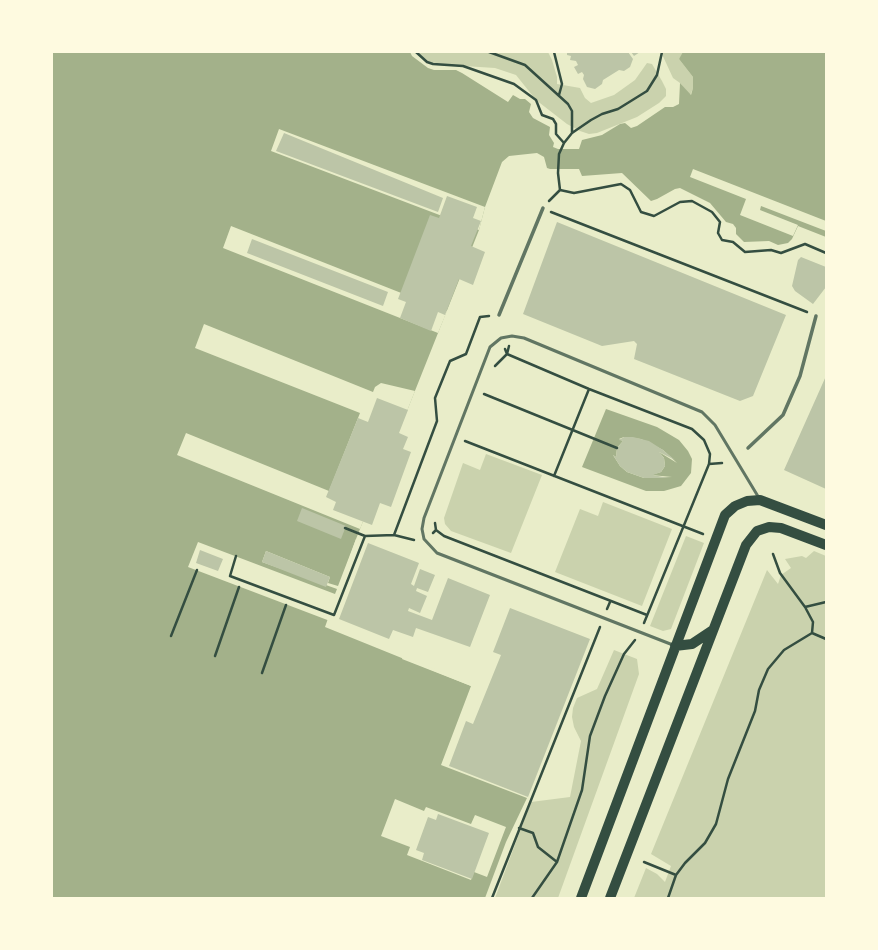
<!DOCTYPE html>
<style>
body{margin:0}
#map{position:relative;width:878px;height:950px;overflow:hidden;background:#e9edc9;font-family:Karla,sans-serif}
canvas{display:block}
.frame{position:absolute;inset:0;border:53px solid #fefae0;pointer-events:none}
</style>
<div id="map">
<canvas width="878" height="950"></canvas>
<div class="frame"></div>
</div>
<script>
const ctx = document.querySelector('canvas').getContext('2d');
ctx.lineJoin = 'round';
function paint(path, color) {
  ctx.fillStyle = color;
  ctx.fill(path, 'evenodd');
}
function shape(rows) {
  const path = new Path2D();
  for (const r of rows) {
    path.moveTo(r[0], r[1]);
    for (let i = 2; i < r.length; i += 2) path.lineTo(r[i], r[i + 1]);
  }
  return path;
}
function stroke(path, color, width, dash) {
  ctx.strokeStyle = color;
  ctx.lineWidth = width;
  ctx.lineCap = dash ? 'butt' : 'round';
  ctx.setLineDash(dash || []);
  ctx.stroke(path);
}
paint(shape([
 [416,52,548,52,552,60,557,77,557,84,580,88,585,98,591,103,614,95,635,80,647,63,652,64,662,81,666,89,666,96,659,103,637,117,597,133,589,134,580,131,567,124,536,100,516,75,495,68,433,64,427,62],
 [661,52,685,52,679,59,693,77,693,88,690,96,680,83,673,78],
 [486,454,542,475,511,553,451,531,445,524,444,518,463,463,480,470],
 [603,502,672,529,642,606,555,572,580,509,598,516],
 [686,536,704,543,671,629,663,631,650,626],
 [814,551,826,556,826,898,634,898,646,868,657,874,665,882,671,866,651,854,767,570,778,584,781,575,791,568,785,559,802,556,806,558],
 [614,650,637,659,639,674,558,898,495,898,531,802,570,797,581,741,574,727,572,717,573,708,577,698,597,689]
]), '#cad2ad');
paint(shape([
 [52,52,410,52,412,56,428,68,434,70,456,70,462,73,508,102,513,95,520,99,525,99,531,104,529,112,533,118,550,127,549,135,554,143,553,147,558,149,579,149,582,140,602,135,620,124,625,123,631,128,637,126,665,107,673,107,679,104,680,83,691,95,693,88,693,77,679,59,683,52,826,52,826,237,798,226,792,239,788,243,778,245,769,241,744,242,736,234,736,228,733,224,726,222,710,203,680,188,675,189,657,199,651,201,622,173,582,176,579,169,550,169,547,168,544,157,537,153,509,156,502,162,485,207,479,230,356,539,325,627,471,686,441,765,527,798,506,842,485,898,52,898],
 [606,409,657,427,679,440,688,451,692,459,691,473,681,486,664,491,646,491,582,467],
 [624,437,641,439,663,450,677,463,659,452,664,458,665,466,661,472,651,475,672,477,644,478,627,472,620,466,613,455,616,457,617,448,623,441,619,439]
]), '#a3b18a');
paint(shape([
 [279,129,485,207,479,230,271,151],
 [693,169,826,221,826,231,761,206,760,210,798,225,793,236,740,215,746,199,690,177],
 [231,226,447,311,438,333,223,248],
 [204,324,373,392,375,387,381,383,415,391,360,529,177,455,186,433,329,491,360,413,195,348],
 [356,539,358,540,330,621,188,567,198,542,335,594,337,589,262,562,266,551,330,577,328,583,338,586],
 [403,656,472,684,471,686,402,659],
 [395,799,424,811,426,807,471,824,475,815,506,827,487,877,474,872,471,880,407,855,410,847,381,836]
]), '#e9edc9');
paint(shape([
 [567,52,628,52,633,59,630,67,624,71,619,70,603,80,602,84,595,89,587,87,583,79,584,75,582,72,578,74,574,67,578,65,576,61,570,60,571,56,567,55],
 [631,52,640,52,634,56],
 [284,133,443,198,438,212,276,151],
 [447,196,477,207,473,218,481,221,471,246,485,252,473,285,459,279,445,315,438,312,431,331,400,318,406,302,398,299,430,215,439,218],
 [557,222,786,315,753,396,740,401,634,359,637,344,634,341,602,346,523,314],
 [252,239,388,292,383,306,247,253],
 [801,257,826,267,826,287,813,304,795,291,792,286,798,260],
 [826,376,826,489,784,470],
 [377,398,408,410,399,433,408,437,403,449,411,452,391,507,380,503,372,525,333,510,336,502,326,497,358,418,368,422],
 [624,437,633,437,649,441,663,450,675,460,659,452,664,458,665,466,661,472,653,475,668,478,644,478,627,472,620,466,613,455,616,457,617,448,623,441,619,440],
 [302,508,346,526,341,539,297,521],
 [368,543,419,563,411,584,414,586,420,569,435,575,428,592,417,588,416,591,427,596,420,613,409,608,408,611,432,620,448,578,490,595,470,647,416,628,413,637,393,630,389,639,339,619],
 [200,550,223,559,218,571,196,563],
 [266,551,330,577,326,587,262,562],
 [510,608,590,639,528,797,449,766,466,721,473,724,501,655,493,652],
 [438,814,489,833,472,879,422,860,424,853,416,850,428,817,436,820]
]), '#bcc5a7');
stroke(shape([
 [416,52,427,62,433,64,463,66,514,84,536,100,542,115,553,119,556,124,556,134,564,143],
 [489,52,525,65,568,104,572,111,572,133],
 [554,52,562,84,559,95],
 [560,190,574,193,621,184,630,190,641,212,654,216,680,202,692,201,712,212,720,222,718,233,722,240,733,242,745,252,771,250,781,253,805,244,826,253],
 [560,190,558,173,559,154,564,143,572,133,591,120,602,114,618,109,647,91,657,75,662,52],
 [549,201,560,190],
 [551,212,807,312],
 [505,349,507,354,589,389,692,429,704,440,710,454,709,464,644,623],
 [495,366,507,354,509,346],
 [484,394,617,448],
 [465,441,703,534],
 [709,464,722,463],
 [554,476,589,389],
 [345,528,365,536],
 [436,530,444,536,647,615],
 [433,533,436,530,435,523],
 [394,535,437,421,435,398,450,361,466,354,480,317,489,316],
 [236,556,230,576,334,615,365,536,394,535,414,540],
 [805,607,826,602],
 [607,609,610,602],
 [812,633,826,639],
 [171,636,197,570],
 [215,656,239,587],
 [262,673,286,605],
 [519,828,533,833,538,847,557,862],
 [644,862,676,875],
 [492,898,600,627],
 [532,898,557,862,582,790,590,736,605,696,624,654,635,640],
 [668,898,676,875,685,863,705,843,716,824,728,779,755,711,759,690,768,669,784,650,812,633,813,622,805,607,780,573,773,554]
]), '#344e41', 2.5);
stroke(shape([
 [673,645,437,553,424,539,422,529,424,518,490,347,501,338,512,336,524,338,702,412,715,425,759,498]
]), '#617663', 3);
stroke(shape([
 [499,315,543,208],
 [748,448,783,415,800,376,816,316]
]), '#617663', 3.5);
stroke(shape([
 [675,646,692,644,713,630],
 [581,898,725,515,735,506,747,501,760,500,826,525],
 [610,898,746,545,757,531,769,527,781,528,826,545]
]), '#344e41', 10);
</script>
